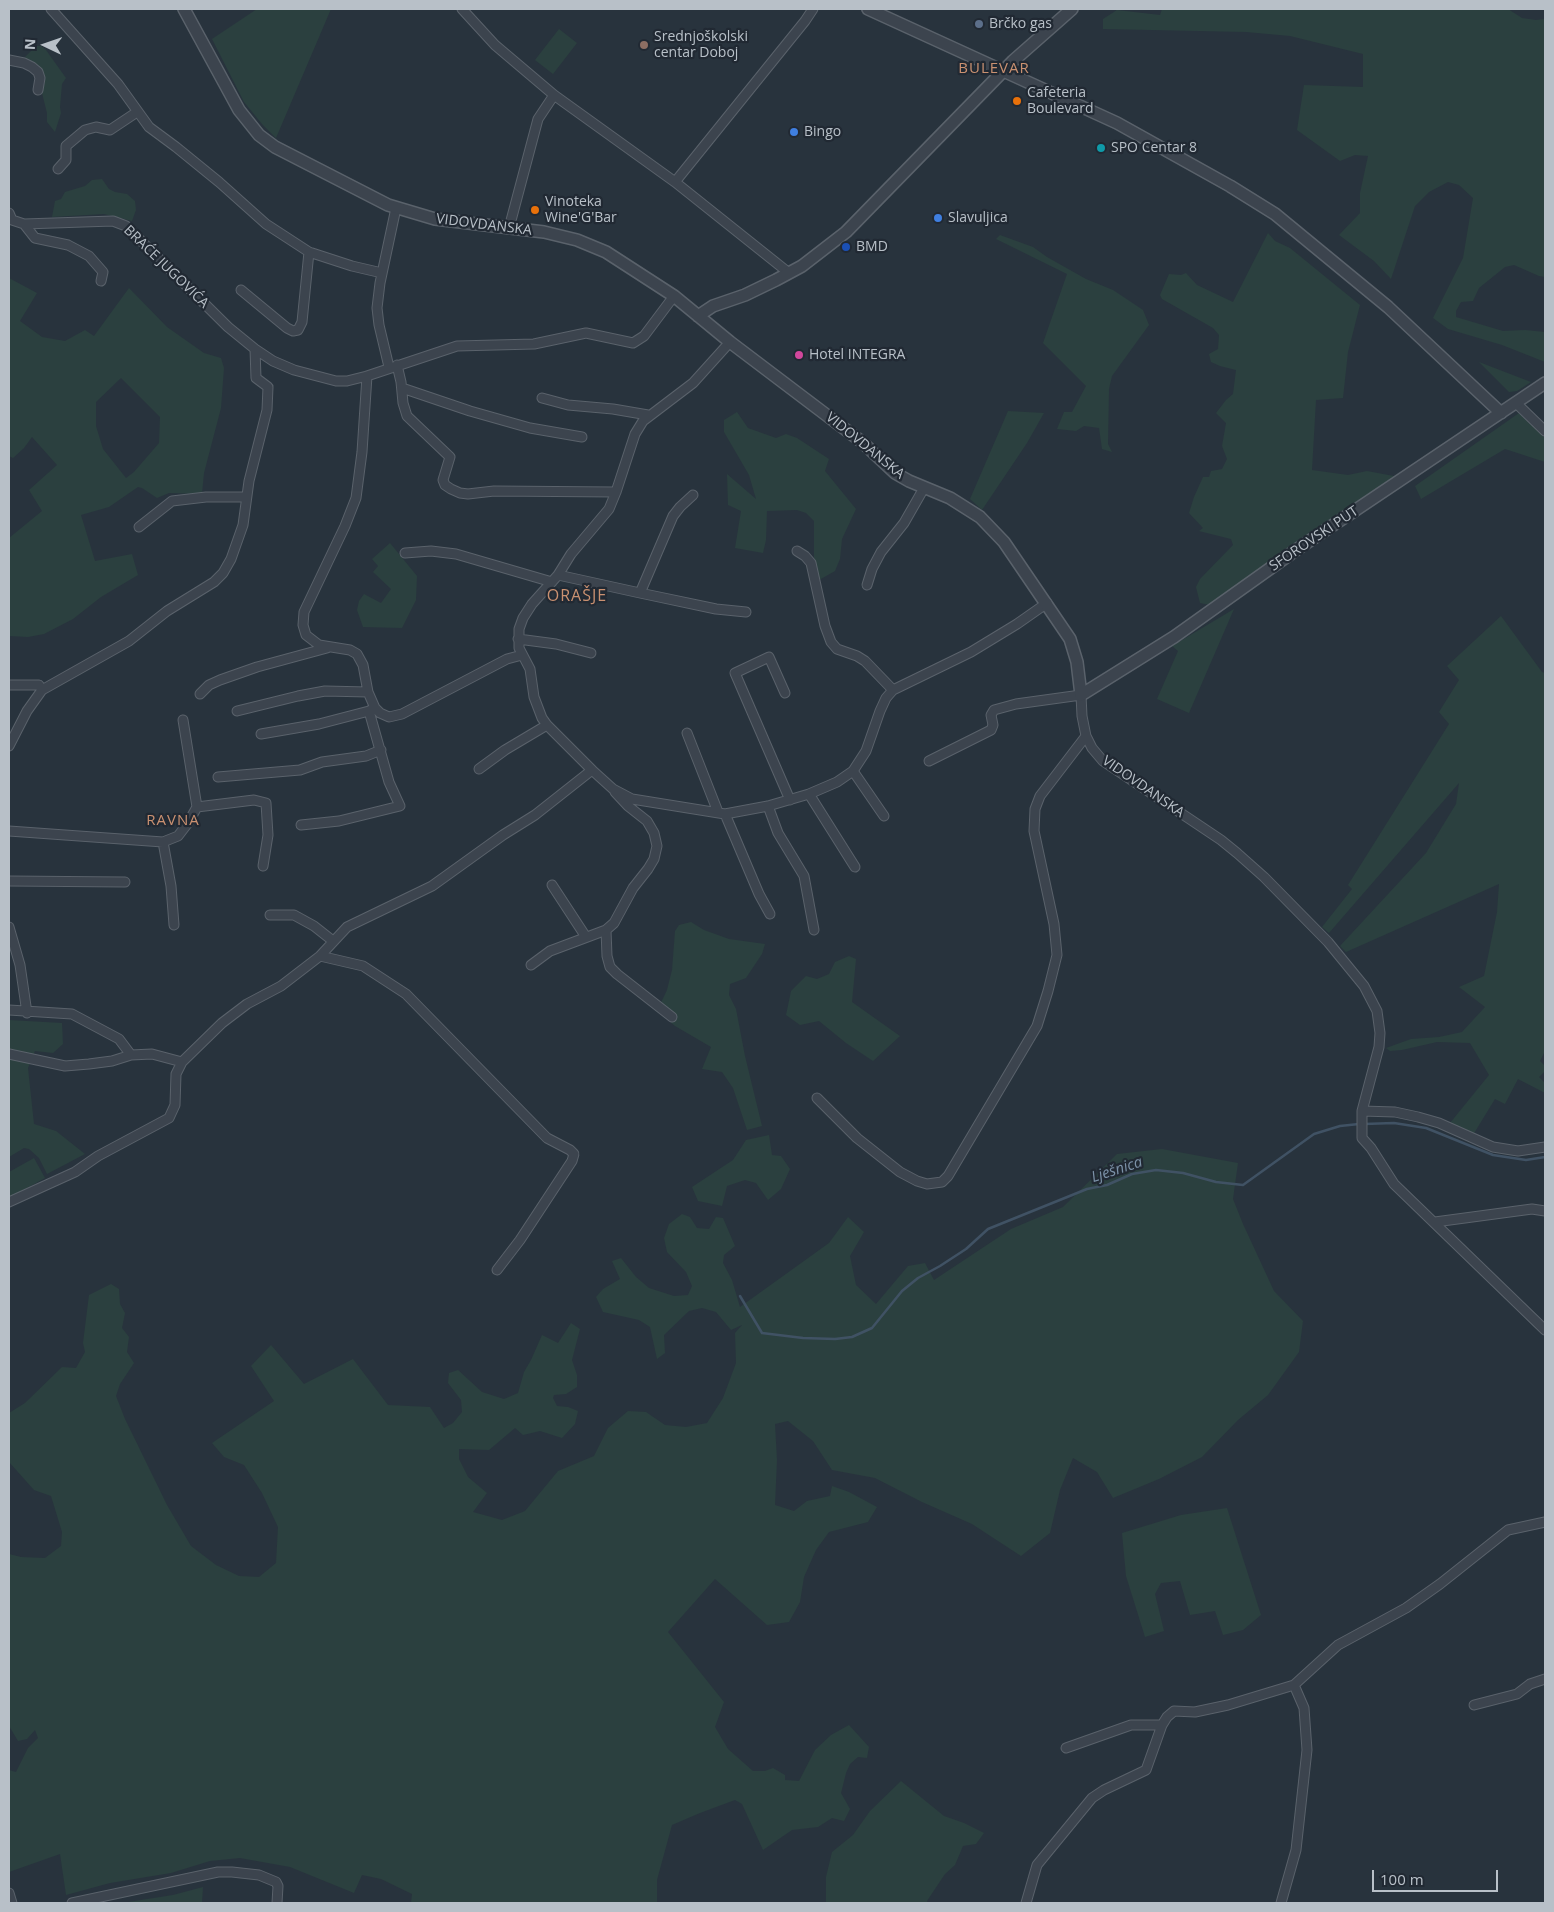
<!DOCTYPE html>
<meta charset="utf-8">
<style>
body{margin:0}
#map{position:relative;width:1554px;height:1912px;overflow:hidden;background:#28333d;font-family:"Open Sans",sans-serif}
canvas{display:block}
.frame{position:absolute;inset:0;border:10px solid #b8c0c8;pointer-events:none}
.north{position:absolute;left:20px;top:20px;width:50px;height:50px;-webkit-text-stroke:4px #212933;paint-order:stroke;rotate:273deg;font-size:14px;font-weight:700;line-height:20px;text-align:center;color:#b8c0c8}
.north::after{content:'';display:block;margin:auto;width:18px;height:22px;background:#b8c0c8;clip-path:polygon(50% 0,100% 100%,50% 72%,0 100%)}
.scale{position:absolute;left:1372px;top:1870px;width:126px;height:22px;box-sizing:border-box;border:2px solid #b8c0c8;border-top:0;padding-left:6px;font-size:15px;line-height:18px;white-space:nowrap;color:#b8c0c8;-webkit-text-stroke:4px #212933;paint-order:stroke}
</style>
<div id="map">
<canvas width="1554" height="1912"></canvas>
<div class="frame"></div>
<div class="north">N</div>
<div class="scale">100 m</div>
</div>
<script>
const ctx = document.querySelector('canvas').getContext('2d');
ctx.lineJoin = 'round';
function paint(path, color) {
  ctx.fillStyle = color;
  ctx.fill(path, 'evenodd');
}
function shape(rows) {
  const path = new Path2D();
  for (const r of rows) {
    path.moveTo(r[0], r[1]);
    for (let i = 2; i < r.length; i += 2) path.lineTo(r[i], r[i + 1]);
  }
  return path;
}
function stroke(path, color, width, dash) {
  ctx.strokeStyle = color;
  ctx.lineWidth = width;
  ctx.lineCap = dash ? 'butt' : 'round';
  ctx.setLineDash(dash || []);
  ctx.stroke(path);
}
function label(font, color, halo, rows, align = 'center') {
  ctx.font = font + ' "Open Sans",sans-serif';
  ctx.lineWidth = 4.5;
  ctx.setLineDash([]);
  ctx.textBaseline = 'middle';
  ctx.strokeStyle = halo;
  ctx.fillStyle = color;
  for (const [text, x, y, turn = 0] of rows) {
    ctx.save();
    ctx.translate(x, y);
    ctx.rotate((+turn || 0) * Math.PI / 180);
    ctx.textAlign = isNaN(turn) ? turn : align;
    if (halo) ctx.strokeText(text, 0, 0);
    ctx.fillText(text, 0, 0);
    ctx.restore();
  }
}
paint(shape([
 [257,9,331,9,276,138,262,124,244,102,212,39],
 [1162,9,1508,9,1522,18,1536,20,1545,19,1545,277,1539,276,1514,265,1505,267,1479,288,1473,301,1461,302,1456,311,1456,317,1503,331,1525,330,1545,332,1545,362,1502,345,1448,329,1433,318,1463,258,1473,198,1459,185,1448,182,1429,192,1415,206,1391,279,1374,261,1339,235,1360,213,1360,193,1368,156,1355,155,1340,161,1297,130,1304,85,1363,87,1363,54,1290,36,1246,32,1103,29,1103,19,1117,10,1160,15],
 [559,29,577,43,553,74,535,60],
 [36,46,41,46,46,50,66,78,62,84,60,107,61,113,55,132,47,122,47,113,42,93,45,81,44,74,39,66,25,57],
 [102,179,109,189,115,192,127,194,135,201,136,210,132,221,104,214,52,217,55,201,61,199,65,192,85,186,92,180],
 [1268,233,1275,241,1290,248,1360,305,1348,352,1343,398,1316,400,1312,470,1348,475,1367,471,1399,477,1210,605,1200,603,1196,587,1200,579,1233,545,1231,539,1199,531,1203,528,1189,513,1194,497,1203,477,1209,477,1211,471,1222,469,1227,459,1222,446,1226,423,1216,413,1226,400,1233,394,1236,370,1220,366,1211,362,1209,354,1218,349,1219,335,1213,328,1162,299,1160,295,1169,274,1181,275,1186,273,1197,285,1233,302],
 [1000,235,1033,247,1047,257,1086,279,1113,290,1143,310,1149,325,1112,376,1109,389,1108,444,1112,452,1102,449,1099,428,1084,426,1076,431,1057,429,1064,412,1072,412,1086,386,1043,343,1067,274,996,239],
 [9,278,37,293,20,321,42,337,65,341,85,330,94,336,129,288,167,327,204,353,221,358,224,368,221,408,204,473,202,494,169,493,157,498,142,488,138,487,109,507,81,515,95,561,132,554,138,575,101,597,73,619,44,634,28,637,9,636,9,538,42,511,29,490,57,465,32,437,24,448,13,458,9,456],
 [121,378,160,417,159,443,134,472,126,478,103,449,96,426,96,402],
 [1479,362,1531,382,1517,391,1509,392],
 [1008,411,1044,413,1027,443,982,510,970,499],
 [737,412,748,428,776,438,786,434,797,438,829,459,825,471,856,509,842,539,840,559,835,571,819,580,814,558,814,521,806,513,797,510,767,511,766,540,763,553,735,548,741,511,728,505,727,474,756,499,749,475,724,432,724,420],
 [1519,413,1545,438,1545,462,1505,449,1421,499,1415,486],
 [390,543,417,576,416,600,402,628,363,627,357,610,359,601,364,594,381,603,391,589,373,572,378,566,372,559],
 [1234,609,1189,713,1157,699,1178,651,1172,646],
 [1501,616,1542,672,1545,673,1545,1051,1540,1061,1545,1066,1545,1071,1539,1077,1545,1083,1545,1093,1518,1079,1505,1104,1495,1099,1473,1135,1450,1123,1489,1075,1470,1043,1437,1042,1402,1050,1390,1051,1386,1048,1411,1039,1439,1037,1462,1032,1485,1007,1459,987,1484,976,1497,912,1499,884,1346,952,1340,946,1426,853,1456,804,1459,783,1329,933,1322,927,1352,889,1348,885,1449,724,1439,712,1459,680,1447,666],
 [691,922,704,930,729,939,765,944,762,954,746,978,730,984,729,995,736,1009,745,1056,762,1126,747,1130,733,1088,722,1072,702,1069,711,1047,675,1026,657,1011,667,990,672,970,675,931,679,925],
 [849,956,856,959,852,1002,900,1036,873,1061,846,1043,819,1021,800,1025,786,1015,791,991,806,976,817,979,829,974,835,962],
 [9,1020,62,1023,63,1044,53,1053,35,1051,28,1068,34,1124,56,1131,85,1154,47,1174,39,1158,29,1149,24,1148,9,1157],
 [769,1135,772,1155,781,1156,790,1169,781,1189,768,1200,756,1183,745,1180,727,1186,722,1206,698,1201,692,1187,733,1160,746,1140],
 [1162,1149,1238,1163,1233,1199,1243,1224,1274,1291,1303,1321,1299,1352,1268,1395,1238,1420,1202,1457,1159,1479,1113,1498,1097,1472,1073,1458,1060,1490,1050,1533,1021,1556,972,1524,922,1502,875,1478,832,1470,813,1441,788,1421,775,1424,777,1460,775,1505,794,1511,807,1501,830,1496,832,1486,849,1492,877,1507,868,1522,829,1532,816,1550,804,1577,800,1602,789,1622,767,1625,715,1579,668,1632,724,1702,715,1727,728,1749,753,1771,765,1771,773,1768,785,1775,785,1780,799,1781,815,1750,831,1735,849,1725,869,1747,867,1758,858,1757,850,1764,846,1773,841,1793,850,1809,844,1821,832,1818,818,1827,792,1830,763,1850,742,1804,735,1800,700,1813,672,1825,657,1880,657,1903,411,1903,412,1894,381,1879,362,1875,354,1893,290,1867,240,1858,210,1861,171,1873,110,1883,66,1895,60,1854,9,1872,9,1770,16,1772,28,1748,38,1738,35,1730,27,1739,18,1741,9,1726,9,1554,21,1557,45,1558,61,1546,62,1532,51,1496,34,1490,9,1462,9,1413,25,1403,62,1367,76,1368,85,1352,83,1343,89,1295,111,1284,119,1289,120,1304,125,1313,122,1328,129,1337,127,1352,134,1363,120,1384,116,1396,125,1419,167,1505,191,1546,216,1565,239,1576,259,1577,276,1563,278,1527,262,1493,244,1465,224,1457,212,1443,274,1401,251,1366,271,1345,304,1384,353,1359,388,1405,430,1407,444,1428,453,1423,462,1412,461,1400,448,1383,449,1373,458,1370,482,1392,504,1399,518,1393,524,1372,531,1360,542,1335,558,1343,571,1323,580,1329,572,1360,577,1375,577,1387,566,1394,554,1395,553,1398,557,1406,568,1407,578,1411,575,1424,562,1438,540,1431,523,1435,515,1428,489,1450,459,1449,459,1459,468,1477,487,1493,473,1512,502,1520,525,1511,558,1471,594,1456,608,1428,628,1411,646,1412,665,1425,686,1427,707,1423,723,1398,736,1363,735,1333,742,1325,731,1330,716,1312,702,1308,689,1311,664,1335,665,1353,657,1359,650,1327,639,1320,603,1312,596,1297,603,1289,620,1279,612,1261,621,1258,636,1277,649,1288,674,1296,688,1295,692,1286,686,1272,667,1252,664,1238,669,1224,682,1214,690,1217,697,1228,709,1229,716,1217,723,1218,735,1246,724,1255,723,1263,732,1280,740,1307,829,1243,848,1217,864,1232,850,1256,856,1285,876,1304,908,1266,925,1263,934,1280,1011,1229,1063,1207,1117,1154],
 [34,1158,45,1178,9,1198,9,1172],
 [1227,1508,1261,1615,1243,1630,1223,1635,1215,1611,1190,1615,1180,1581,1161,1583,1155,1594,1164,1631,1145,1637,1126,1576,1122,1533,1181,1515],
 [901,1781,944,1816,964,1823,984,1833,976,1844,963,1846,955,1865,945,1874,927,1901,928,1903,826,1903,826,1877,832,1852,853,1835,870,1811],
 [203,1887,202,1903,122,1903,173,1895]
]), '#2b403f');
stroke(shape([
 [1364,1124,1394,1123,1426,1128,1493,1155,1526,1160,1545,1157],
 [740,1296,762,1333,803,1338,835,1339,852,1337,872,1328,902,1291,918,1278,940,1266,966,1249,988,1229,1087,1189,1107,1185,1132,1174,1156,1170,1183,1173,1216,1182,1243,1185,1314,1134,1340,1126,1359,1124]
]), '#405264', 2.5);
const minor = shape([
 [51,9,118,84,149,127,176,147,219,182,266,224,309,252,352,266,382,273],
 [462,9,495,45,554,95,675,182,789,273],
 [9,60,24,63,32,67,38,72,40,78,38,90],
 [58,169,66,160,66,146,85,130,96,127,110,130,137,112],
 [675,182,805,21,813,9],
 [9,213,12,220,24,224,113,221,126,226,228,327,255,349,273,361,294,370,336,381,347,381,367,376,457,346,534,344,586,333,633,343,644,336,674,296],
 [24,224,35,238,68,245,89,256,103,272,101,281],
 [509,228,538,119,554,95],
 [241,290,287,328,293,331,298,330,302,322,309,252],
 [397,365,401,382,403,403,407,416,450,457,443,480,445,485,451,489,460,493,468,494,494,491,616,492],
 [389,367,379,325,377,308,380,283,396,208],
 [367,376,362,452,356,498,345,526,304,612,303,625,306,635,319,645,350,650,357,654,363,665,368,692,375,708,380,713,389,717,402,714,507,659,522,655],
 [402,388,470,411,530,428,582,437],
 [542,398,568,405,613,409,648,415],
 [1516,403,1545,431],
 [139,527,172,501,206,497,246,497],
 [797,551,805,556,811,563,825,626,831,642,837,649,857,656,865,661,893,690],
 [405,553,431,551,456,554,552,582],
 [558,575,640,593,716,609,746,612],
 [867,585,872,569,881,552,904,523,924,488],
 [640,593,673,516,680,507,693,495],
 [518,639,556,644,591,653],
 [9,685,39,685,42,690],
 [785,693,769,657,735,673,790,800],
 [200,694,209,685,220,680,257,667,327,648],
 [237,711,298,696,325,691,368,692],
 [183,720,197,807],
 [687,733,718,812],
 [261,734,319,724,369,711],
 [9,746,27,711,42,690,129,641,167,611,214,582,223,573,231,559,243,525,249,481,267,410,268,387,256,378,255,349],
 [929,761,991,730,993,725,991,715,994,710,1016,704,1081,695,1082,716,1086,736,1092,748,1103,761,1221,840,1237,853,1264,877,1328,942,1364,986,1377,1011,1380,1033,1379,1047,1362,1111,1362,1138,1371,1148,1394,1184,1545,1330],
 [479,769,505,750,547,725],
 [592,770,613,789,632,799,725,814,768,806,809,794,837,782,853,771,866,751,880,711,886,698,893,690,971,652,1017,624,1047,603],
 [853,771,884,816],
 [218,777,300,770,322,762,366,756,381,750],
 [615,792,628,806,647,821,654,833,657,846,654,859,648,869,633,888,614,923,606,930,607,956,610,967,617,974,672,1017],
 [809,794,855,867],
 [768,806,778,833,804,876,814,930],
 [725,814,759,894,770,914],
 [301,825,339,821,400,806,389,782,369,711,375,708],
 [9,831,163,842,178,836,188,823,197,807,254,800,266,803,268,835,263,866],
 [163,842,171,886,174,925],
 [9,881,125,882],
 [552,885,586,937],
 [270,915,294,915,314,926,333,941],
 [9,927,20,965,27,1013],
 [320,956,363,966,406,994,547,1138,570,1150,574,1154,572,1161,520,1240,497,1270],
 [531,965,550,951,606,930],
 [9,1010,72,1014,119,1039,131,1055],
 [9,1054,65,1066,89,1064,112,1061,131,1055,152,1054,182,1062,222,1023,247,1004,281,986,320,956,347,927,432,886,503,835,535,815,592,770,547,725,542,718,534,697,530,669,519,648,519,629,523,618,532,604,558,575,571,554,609,509,616,492,635,434,643,421,693,383,730,342],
 [817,1098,857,1138,900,1172,917,1181,927,1184,942,1182,948,1176,1037,1026,1048,991,1057,955,1054,924,1034,831,1035,809,1040,796,1086,736],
 [1362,1111,1395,1112,1418,1117,1439,1123,1493,1147,1518,1151,1545,1147],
 [9,1202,75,1172,98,1156,169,1118,175,1105,176,1074,182,1062],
 [1435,1222,1532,1209,1545,1211],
 [1474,1705,1517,1694,1530,1684,1545,1679],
 [1066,1748,1131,1725,1162,1725],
 [9,1893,12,1903],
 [72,1903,218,1872,232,1872,259,1875,276,1882,278,1886,277,1903],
 [1026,1903,1037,1865,1092,1798,1104,1790,1146,1770,1162,1725,1167,1717,1174,1711,1195,1712,1228,1705,1294,1685,1338,1645,1406,1608,1440,1584,1508,1530,1545,1522],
 [1281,1903,1296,1850,1307,1750,1304,1708,1294,1685]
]);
const tertiary = shape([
 [184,9,239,110,259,135,275,147,388,205,435,219,544,232,577,240,606,252,674,296,730,342,862,442,895,473,909,481,950,498,980,517,1004,542,1070,639,1077,662,1081,695,1174,637,1296,550,1545,383],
 [868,9,1117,123,1230,186,1275,214,1388,307,1501,413],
 [698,316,713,306,745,295,776,280,802,266,846,232,1013,61,1072,9]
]);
stroke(minor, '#5a626b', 11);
stroke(tertiary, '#5a626b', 14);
stroke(minor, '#3c444e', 9);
stroke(tertiary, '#3c444e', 11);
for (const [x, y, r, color] of [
 [979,24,5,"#5c6f8a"],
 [644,45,5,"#8d6e63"],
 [1017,101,5,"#e8710a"],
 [794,132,5,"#3f7fe0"],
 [1101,148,5,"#0f9aa8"],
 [535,210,5,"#e8710a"],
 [938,218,5,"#3f7fe0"],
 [846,247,5,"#1a4fb4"],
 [799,355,5,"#d1479c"]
]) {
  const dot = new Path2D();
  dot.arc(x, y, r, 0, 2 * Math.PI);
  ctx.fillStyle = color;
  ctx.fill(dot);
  stroke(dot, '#212933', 2);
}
label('14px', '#b8c0c8', '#212933', [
 ["Brčko gas",989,24],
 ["Srednjoškolski",654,37],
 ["centar Doboj",654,53],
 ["Cafeteria",1027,93],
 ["Boulevard",1027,109],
 ["Bingo",804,132],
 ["SPO Centar 8",1111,148],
 ["Vinoteka",545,202],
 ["Wine'G'Bar",545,218],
 ["Slavuljica",948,218],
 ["BMD",856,247],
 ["Hotel INTEGRA",809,355]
], 'left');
label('14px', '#b8c0c8', '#212933', [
 ["VIDOVDANSKA",484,225,7],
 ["BRAĆE JUGOVIĆA",166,267,44],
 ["VIDOVDANSKA",865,446,39],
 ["SFOROVSKI PUT",1314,539,-34],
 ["VIDOVDANSKA",1143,787,35]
]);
ctx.letterSpacing = '1px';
label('15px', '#ca9171', '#212933', [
 ["BULEVAR",994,69],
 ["RAVNA",173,821]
]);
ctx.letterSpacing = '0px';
label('italic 15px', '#7c92a8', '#212933', [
 ["Lješnica",1117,1170,-18]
]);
ctx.letterSpacing = '1px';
label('16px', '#ca9171', '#212933', [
 ["ORAŠJE",577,596]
]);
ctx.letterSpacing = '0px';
</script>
